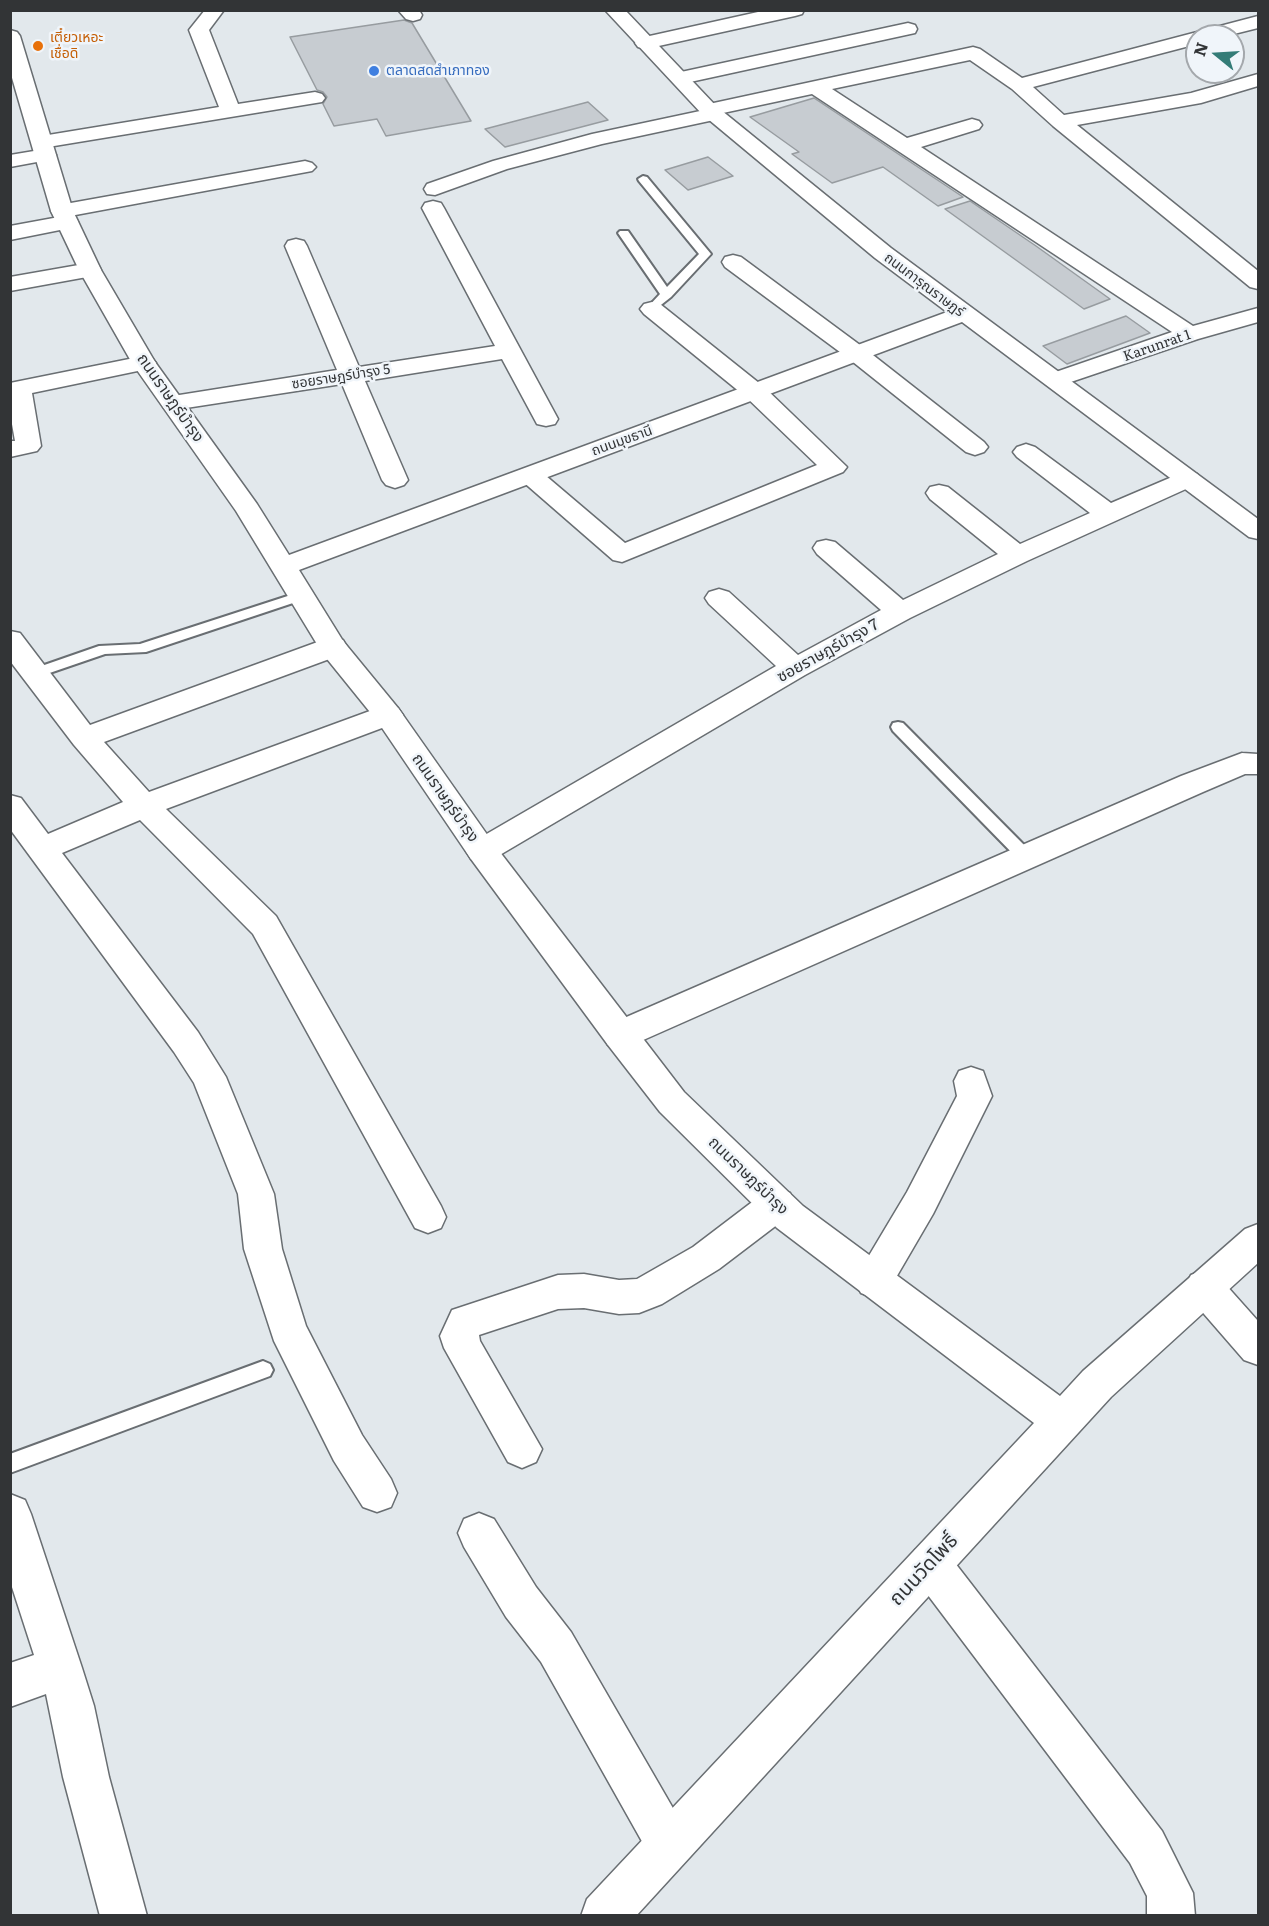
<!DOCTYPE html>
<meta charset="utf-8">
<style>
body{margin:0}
#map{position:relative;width:1269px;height:1926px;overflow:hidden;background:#e2e8ec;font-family:Literata,serif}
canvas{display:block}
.frame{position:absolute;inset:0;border:12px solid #323436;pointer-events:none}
.north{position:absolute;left:1185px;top:24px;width:60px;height:60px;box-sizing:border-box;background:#f0f5fa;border:2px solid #a4a8ac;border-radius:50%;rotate:288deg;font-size:16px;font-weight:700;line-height:24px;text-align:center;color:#323436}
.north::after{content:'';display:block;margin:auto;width:21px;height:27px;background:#347c77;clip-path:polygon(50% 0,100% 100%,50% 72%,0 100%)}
</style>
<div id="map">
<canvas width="1269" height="1926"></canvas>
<div class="frame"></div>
<div class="north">N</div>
</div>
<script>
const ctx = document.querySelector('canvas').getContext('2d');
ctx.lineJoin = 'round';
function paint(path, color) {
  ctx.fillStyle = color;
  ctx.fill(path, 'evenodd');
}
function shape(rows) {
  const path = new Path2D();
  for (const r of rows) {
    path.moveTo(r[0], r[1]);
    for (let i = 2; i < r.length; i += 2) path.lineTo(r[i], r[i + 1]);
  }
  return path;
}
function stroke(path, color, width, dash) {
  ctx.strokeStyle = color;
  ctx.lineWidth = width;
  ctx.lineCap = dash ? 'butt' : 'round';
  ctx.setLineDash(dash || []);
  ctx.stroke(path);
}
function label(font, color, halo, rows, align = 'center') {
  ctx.font = font + ' Literata,"Noto Sans Thai",serif';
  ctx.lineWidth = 5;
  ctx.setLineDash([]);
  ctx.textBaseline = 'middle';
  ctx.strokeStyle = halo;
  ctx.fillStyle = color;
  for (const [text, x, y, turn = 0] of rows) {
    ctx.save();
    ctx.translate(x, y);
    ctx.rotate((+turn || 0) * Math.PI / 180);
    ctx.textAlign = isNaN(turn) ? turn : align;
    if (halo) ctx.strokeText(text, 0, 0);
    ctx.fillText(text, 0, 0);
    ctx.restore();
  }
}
const building = shape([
 [404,20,412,23,471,121,386,136,377,119,334,126,323,104,327,97,323,92,317,90,290,37,404,20],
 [814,98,945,185,963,197,938,206,883,167,832,183,792,154,799,152,750,117,814,98],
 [588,102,608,120,505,147,485,129,588,102],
 [708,157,733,176,688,190,665,170,708,157],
 [970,201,1036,246,1110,299,1084,309,945,209,970,201],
 [1126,316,1150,333,1067,364,1043,346,1126,316]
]);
paint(building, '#c7ccd1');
stroke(building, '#979ca0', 1.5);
const service = shape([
 [643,176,647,177,711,254,671,297,652,312,646,309,660,294,618,233,620,231,628,231,667,287,699,254,639,181,638,179,643,176],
 [300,592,307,596,305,599,146,652,105,654,35,678,28,673,30,670,99,646,140,644,300,592],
 [898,722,903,723,1032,853,1034,857,1032,861,1020,861,893,731,891,727,893,723,898,722],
 [263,1361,270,1364,273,1370,270,1376,10,1473,10,1454,263,1361]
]);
const minor = shape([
 [205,10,224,10,209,30,238,104,315,92,322,94,325,98,322,102,42,148,35,146,32,142,35,138,42,136,219,107,189,30,205,10],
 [398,10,419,10,422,15,420,19,413,21,406,19,398,10],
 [767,10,804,10,802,14,795,16,645,49,638,47,635,43,638,39,645,37,767,10],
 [1258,16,1258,28,1226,36,1197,36,1197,44,1033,87,1064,115,1191,93,1258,74,1258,86,1201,103,1077,125,1258,271,1258,289,1250,287,1053,126,1012,89,970,60,832,89,907,138,972,119,979,121,982,125,979,129,921,147,1193,326,1258,308,1258,322,1198,339,1056,387,1047,385,1044,380,1047,375,1172,332,812,94,723,113,721,118,714,120,602,144,507,169,435,195,427,194,424,189,427,184,493,161,592,134,700,111,702,106,709,104,973,47,980,49,1022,78,1258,16],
 [908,23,915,25,917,29,915,33,681,84,674,82,671,78,674,74,681,72,908,23],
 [46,149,53,151,56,155,53,159,10,167,10,155,46,149],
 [305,161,312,163,316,167,312,171,70,216,75,217,78,222,75,227,10,240,10,226,59,217,54,216,51,211,54,206,305,161],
 [433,201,441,203,444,208,558,419,555,424,546,426,537,424,502,359,365,381,408,480,404,485,395,488,386,485,382,480,342,384,173,410,164,408,161,403,164,398,173,396,337,370,285,246,288,241,296,239,304,241,307,246,359,367,495,346,422,208,425,203,433,201],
 [733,255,741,257,864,348,984,442,988,447,984,452,975,455,966,452,848,358,725,267,722,262,725,257,733,255],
 [90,263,98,265,101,270,98,275,10,291,10,277,90,263],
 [652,302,660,304,764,387,847,467,843,472,622,562,613,560,521,480,517,475,521,470,530,467,539,470,625,543,817,465,746,397,644,314,640,309,644,304,652,302],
 [144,356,152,358,156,363,152,368,32,393,41,446,37,451,10,457,10,441,15,441,10,413,10,383,144,356],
 [1026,444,1035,447,1111,503,1179,474,1188,471,1197,474,1201,479,1197,484,1027,561,910,618,805,675,493,859,482,862,471,859,466,851,471,843,776,666,709,604,705,598,709,592,719,589,729,592,798,655,881,610,817,554,813,548,817,542,826,540,835,542,903,600,998,554,930,499,926,493,930,487,939,485,948,487,1020,544,1090,513,1017,457,1013,452,1017,447,1026,444],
 [10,631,20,633,90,725,323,640,333,638,343,640,347,647,343,654,104,742,149,792,378,708,388,705,398,708,403,715,398,722,166,809,276,916,441,1206,446,1217,441,1228,428,1233,415,1228,253,934,140,820,62,853,198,1032,226,1077,274,1194,282,1249,306,1326,362,1435,391,1479,397,1493,391,1507,377,1512,363,1507,334,1461,274,1341,244,1249,238,1194,194,1083,174,1052,10,829,10,795,21,798,48,834,123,802,74,745,10,661,10,631],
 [1242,753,1258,754,1258,774,1245,774,1203,792,632,1045,620,1048,608,1045,603,1035,608,1025,1181,776,1242,753],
 [971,1067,983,1071,992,1096,933,1214,887,1293,874,1298,861,1293,855,1281,861,1269,907,1192,957,1096,954,1081,959,1071,971,1067],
 [777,1188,790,1193,795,1204,790,1215,719,1269,662,1304,639,1313,619,1314,584,1308,558,1309,479,1335,480,1341,542,1449,536,1462,522,1468,508,1462,444,1348,440,1336,452,1310,558,1275,584,1274,619,1280,637,1279,693,1247,764,1193,777,1188],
 [1204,1270,1217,1275,1258,1321,1258,1365,1244,1360,1191,1299,1185,1287,1191,1275,1204,1270],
 [10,1494,25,1500,31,1514,82,1668,94,1706,109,1777,147,1916,100,1916,63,1777,46,1694,10,1707,10,1663,34,1655,10,1581,10,1494],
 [479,1513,494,1519,536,1587,571,1632,685,1829,692,1845,685,1861,669,1868,653,1861,541,1662,506,1617,464,1547,458,1533,464,1519,479,1513],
 [930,1544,945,1550,1162,1831,1193,1893,1195,1916,1147,1916,1147,1896,1130,1863,915,1578,909,1564,915,1550,930,1544]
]);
const tertiary = shape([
 [605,10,625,10,716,106,891,248,1258,519,1258,539,1249,537,962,322,299,570,343,641,398,708,493,843,684,1092,803,1206,1060,1396,1083,1371,1245,1229,1258,1224,1258,1263,1111,1397,636,1916,581,1916,587,1899,1034,1423,777,1228,660,1112,608,1045,471,859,378,722,323,654,236,511,132,363,79,270,51,211,10,71,10,30,17,32,20,36,73,211,101,270,155,362,257,504,289,555,947,312,875,258,702,114,605,10]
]);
stroke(service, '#696e72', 4);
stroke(minor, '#696e72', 3);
stroke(tertiary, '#696e72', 3);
paint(service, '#fff');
paint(minor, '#fff');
paint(tertiary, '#fff');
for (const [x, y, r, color] of [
 [38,46,6,"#e8710a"],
 [374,71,6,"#3f7fe0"]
]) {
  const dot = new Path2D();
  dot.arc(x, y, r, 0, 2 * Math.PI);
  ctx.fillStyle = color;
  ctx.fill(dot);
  stroke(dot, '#f0f5fa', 2);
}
label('14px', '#c56008', '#f0f5fa', [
 ["เตี๋ยวเหอะ",50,38],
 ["เชื่อดิ",50,54]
], 'left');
label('14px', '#366cbe', '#f0f5fa', [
 ["ตลาดสดสำเภาทอง",386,71]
], 'left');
label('14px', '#323436', '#f0f5fa', [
 ["ถนนการุณราษฏร์",924,285,37],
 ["Karunrat 1",1157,346,-19],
 ["ซอยราษฎร์บำรุง 5",341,377,-9],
 ["ถนนมุขธานี",622,441,-20]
]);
label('16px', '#323436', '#f0f5fa', [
 ["ถนนราษฎร์บำรุง",170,398,55],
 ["ซอยราษฎร์บำรุง 7",828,651,-29],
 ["ถนนราษฎร์บำรุง",445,798,55],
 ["ถนนราษฎร์บำรุง",748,1176,44]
]);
label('20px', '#323436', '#f0f5fa', [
 ["ถนนวัดโพธิ์",924,1570,-47]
]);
</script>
